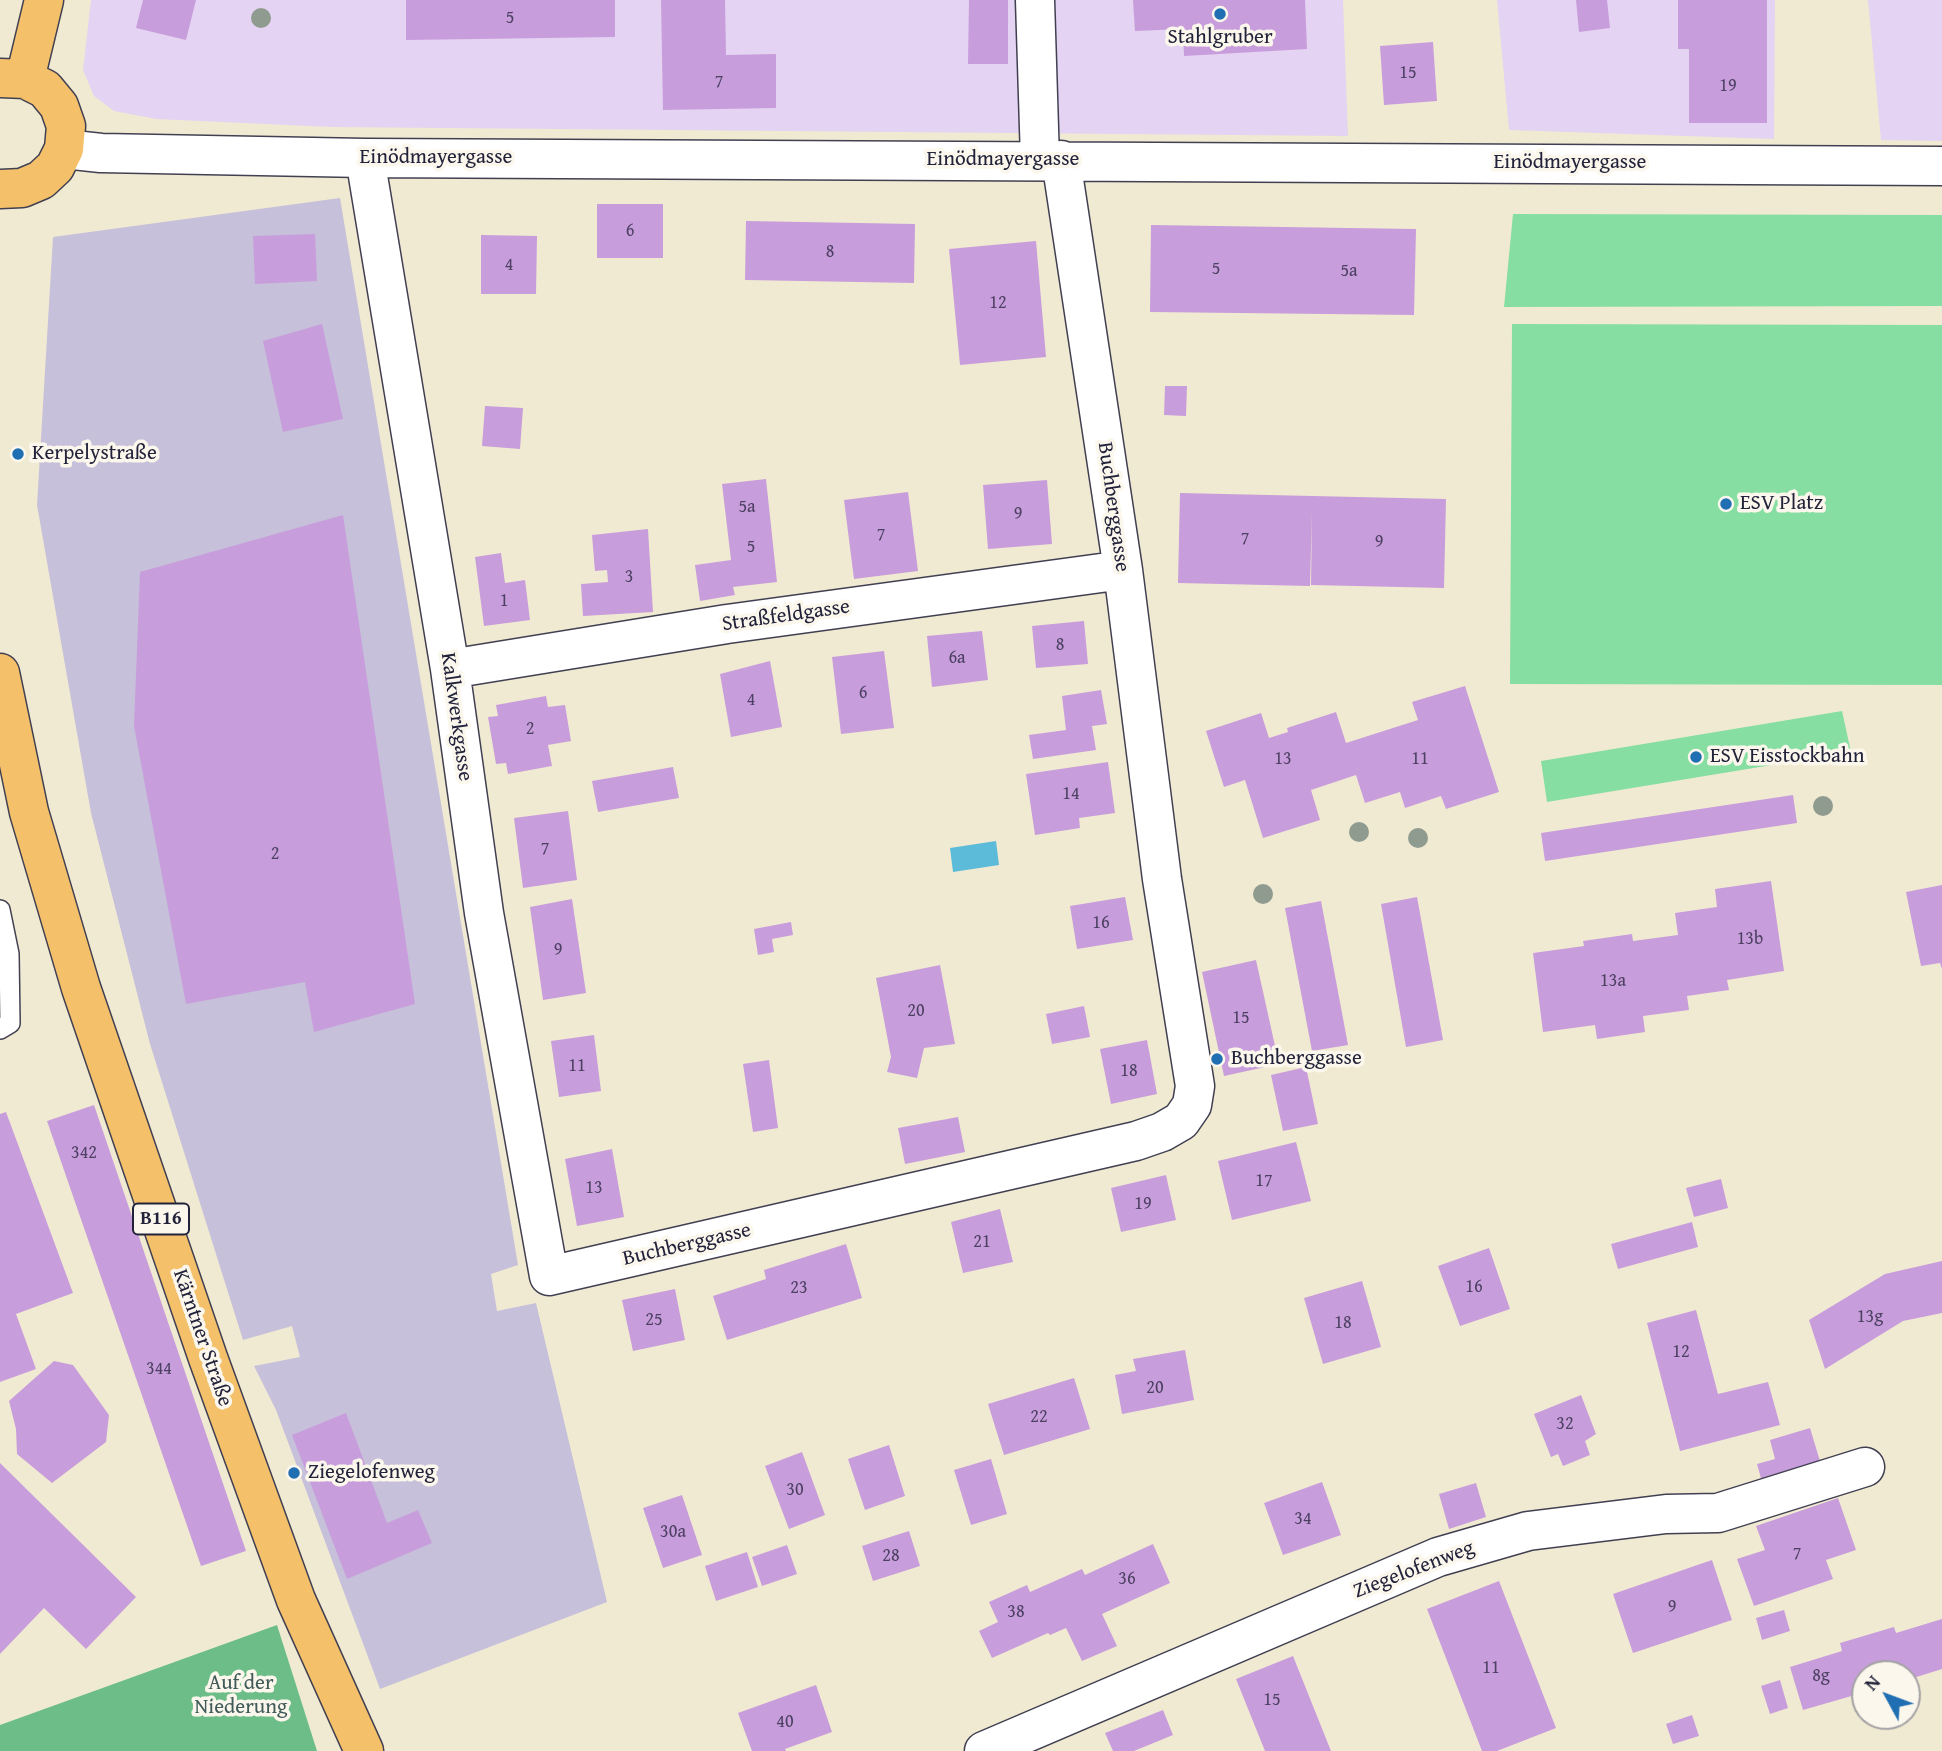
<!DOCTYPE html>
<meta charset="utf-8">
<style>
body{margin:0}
#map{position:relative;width:1942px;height:1751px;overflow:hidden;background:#f1ead2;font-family:"Gentium Book Plus",serif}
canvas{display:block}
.north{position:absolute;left:1851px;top:1660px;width:70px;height:70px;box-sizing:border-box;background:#fbf7ec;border:2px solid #a4a2a5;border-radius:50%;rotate:311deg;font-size:19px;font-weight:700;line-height:28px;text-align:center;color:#22223b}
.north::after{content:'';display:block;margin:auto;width:24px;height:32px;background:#1f6fb2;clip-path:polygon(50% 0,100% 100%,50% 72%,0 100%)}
</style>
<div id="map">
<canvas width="1942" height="1751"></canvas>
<div class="north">N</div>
</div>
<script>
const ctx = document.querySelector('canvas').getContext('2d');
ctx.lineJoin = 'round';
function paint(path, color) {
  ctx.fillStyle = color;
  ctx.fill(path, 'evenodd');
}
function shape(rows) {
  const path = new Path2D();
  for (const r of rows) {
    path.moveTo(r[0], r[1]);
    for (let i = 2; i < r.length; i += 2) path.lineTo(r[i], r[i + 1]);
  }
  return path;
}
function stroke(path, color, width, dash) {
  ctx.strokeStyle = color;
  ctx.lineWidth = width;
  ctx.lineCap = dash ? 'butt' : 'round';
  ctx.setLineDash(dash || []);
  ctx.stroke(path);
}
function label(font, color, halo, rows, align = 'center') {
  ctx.font = font + ' "Gentium Book Plus",serif';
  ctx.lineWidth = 7;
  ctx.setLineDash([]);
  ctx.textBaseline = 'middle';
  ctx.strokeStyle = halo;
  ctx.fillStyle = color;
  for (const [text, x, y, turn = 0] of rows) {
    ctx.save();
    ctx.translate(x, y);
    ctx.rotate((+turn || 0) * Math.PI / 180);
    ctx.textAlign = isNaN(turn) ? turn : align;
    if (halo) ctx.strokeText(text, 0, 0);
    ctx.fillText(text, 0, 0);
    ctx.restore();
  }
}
paint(shape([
 [91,0,1343,0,1348,136,331,127,156,119,114,111,94,96,83,70],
 [1497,0,1775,0,1774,139,1509,130],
 [1868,0,1942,0,1942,141,1881,140]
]), '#e4d3f2');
paint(shape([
 [340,198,518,1265,491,1274,497,1311,536,1303,607,1602,380,1689,276,1410,254,1366,300,1357,292,1326,243,1340,150,1044,91,813,37,505,53,237]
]), '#c6c0da');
paint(shape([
 [1513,214,1942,215,1942,306,1504,307],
 [1512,324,1942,325,1942,685,1510,684],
 [1842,711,1851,752,1547,802,1541,761]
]), '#86dea2');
paint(shape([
 [277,1625,317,1751,0,1751,0,1725]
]), '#6cbd88');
paint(shape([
 [996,841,999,865,953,872,950,848]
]), '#5bbbd9');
paint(shape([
 [143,0,196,0,186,40,136,28],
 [406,0,615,0,615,37,406,40],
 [661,0,725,0,726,55,776,54,776,108,663,110],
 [969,0,1008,0,1008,64,968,64],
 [1133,0,1305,0,1307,49,1184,56,1183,29,1135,31],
 [1576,0,1607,0,1610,28,1579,32],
 [1678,0,1767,0,1767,123,1689,123,1689,49,1678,49],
 [1433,42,1437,101,1384,105,1380,46],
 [597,204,663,204,663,258,597,258],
 [746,221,915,224,914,283,745,280],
 [1151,225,1416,229,1414,315,1150,312],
 [315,234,317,281,255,284,253,236],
 [481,235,537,236,536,294,481,294],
 [1036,241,1046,357,960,365,949,249],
 [322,324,343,419,283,432,263,341],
 [1165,386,1187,386,1186,416,1164,415],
 [485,406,523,408,520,449,482,446],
 [766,479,777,582,733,587,735,595,700,601,695,565,731,560,722,484],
 [1047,480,1052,544,988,549,983,485],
 [908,492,918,571,854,579,844,500],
 [1180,493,1446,499,1444,588,1311,585,1312,511,1310,586,1178,583],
 [343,515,415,1004,314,1032,305,982,186,1004,134,726,140,572],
 [648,529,653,612,583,616,581,584,608,582,607,570,595,571,592,535],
 [501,553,505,583,525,580,530,620,484,626,475,557],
 [1084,621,1088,664,1036,668,1032,626],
 [982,631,988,680,932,687,927,636],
 [884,651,894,728,841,734,832,657],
 [770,661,782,727,731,737,720,674],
 [1465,686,1499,792,1446,809,1441,796,1405,808,1400,792,1365,803,1356,775,1311,790,1320,820,1263,838,1245,780,1224,787,1206,731,1261,713,1269,738,1288,732,1287,728,1336,712,1346,743,1418,720,1412,702],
 [1101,690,1107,724,1092,726,1096,750,1033,759,1029,735,1066,730,1062,696],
 [546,696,548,707,565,705,571,741,548,745,552,766,508,774,506,763,496,764,488,717,498,716,496,705],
 [1108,762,1115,813,1079,818,1080,828,1035,835,1026,774],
 [673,767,679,798,598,812,592,781],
 [1793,795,1797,823,1545,861,1541,833],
 [568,811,577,880,523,888,514,818],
 [1771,881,1784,971,1727,980,1729,990,1687,996,1689,1010,1643,1016,1645,1032,1597,1039,1595,1025,1543,1032,1533,953,1584,946,1583,941,1632,934,1633,941,1678,935,1675,913,1717,907,1715,889],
 [1942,885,1942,969,1940,963,1921,966,1906,892],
 [1125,897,1133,940,1077,949,1070,906],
 [1417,897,1443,1040,1406,1047,1381,904],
 [572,899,586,993,543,1000,530,907],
 [1321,901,1348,1045,1312,1051,1285,908],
 [791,922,793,935,772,939,774,952,758,955,754,929],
 [1256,960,1279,1064,1224,1076,1202,972],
 [940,965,955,1044,924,1048,917,1078,887,1072,891,1057,876,978],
 [1084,1006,1090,1037,1052,1044,1046,1014],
 [594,1035,601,1091,559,1097,551,1041],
 [1147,1040,1157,1094,1111,1104,1100,1049],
 [769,1060,778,1128,753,1132,743,1064],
 [1306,1067,1318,1124,1283,1131,1271,1075],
 [94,1105,246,1551,201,1566,47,1121],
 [6,1112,73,1293,16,1314,36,1369,0,1382,0,1114],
 [958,1117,965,1152,905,1164,898,1128],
 [1296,1142,1311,1201,1232,1220,1218,1161],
 [612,1149,624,1217,577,1226,565,1159],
 [1166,1175,1176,1220,1121,1232,1111,1188],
 [1721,1179,1728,1208,1694,1217,1686,1188],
 [1000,1209,1013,1262,963,1273,951,1222],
 [1692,1222,1698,1247,1618,1269,1611,1244],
 [846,1244,862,1298,727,1340,713,1296,766,1279,764,1270],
 [1489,1248,1510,1309,1460,1326,1438,1266],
 [1942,1261,1942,1313,1903,1321,1825,1369,1809,1320,1885,1274],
 [1362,1281,1381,1347,1323,1364,1304,1298],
 [675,1289,685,1340,633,1351,622,1300],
 [1696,1310,1718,1394,1768,1382,1780,1425,1680,1451,1647,1323],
 [1185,1350,1194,1400,1122,1414,1115,1375,1136,1371,1133,1359],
 [54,1361,73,1365,109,1415,106,1442,52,1483,17,1454,16,1429,9,1401],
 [1074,1378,1090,1429,1004,1455,988,1404],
 [1581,1395,1596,1434,1585,1441,1590,1455,1563,1466,1558,1454,1551,1457,1534,1414],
 [346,1413,387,1523,418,1510,432,1543,347,1579,292,1435],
 [1810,1428,1823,1471,1764,1489,1757,1464,1775,1459,1770,1440],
 [889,1445,905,1496,865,1510,848,1459],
 [802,1452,825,1515,789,1529,765,1466],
 [991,1459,1007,1514,971,1525,954,1470],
 [0,1463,136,1597,86,1649,44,1608,0,1654],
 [1322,1482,1341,1535,1283,1555,1264,1503],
 [1476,1483,1486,1517,1449,1529,1439,1494],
 [682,1495,702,1555,663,1568,643,1508],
 [1838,1498,1856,1550,1826,1560,1833,1579,1754,1606,1737,1559,1765,1550,1756,1526],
 [909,1531,920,1566,873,1581,862,1546],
 [1153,1544,1170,1583,1102,1614,1117,1646,1082,1661,1066,1628,1050,1635,1048,1633,992,1658,979,1631,998,1622,989,1602,1027,1585,1030,1592,1082,1569,1085,1575],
 [787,1545,797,1574,762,1586,752,1557],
 [747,1552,758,1587,716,1601,705,1566],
 [1712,1560,1732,1620,1633,1653,1613,1594],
 [1499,1581,1556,1728,1497,1751,1482,1751,1427,1609],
 [1784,1610,1790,1631,1762,1640,1756,1618],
 [1942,1619,1942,1669,1910,1679,1906,1669,1890,1674,1865,1674,1865,1682,1853,1685,1855,1695,1803,1710,1790,1667,1842,1651,1840,1643,1894,1627,1896,1633],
 [1293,1656,1331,1751,1265,1751,1236,1679],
 [1780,1680,1788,1708,1770,1714,1761,1686],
 [816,1685,832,1732,785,1749,786,1751,752,1751,738,1713],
 [1163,1710,1173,1735,1134,1751,1113,1751,1105,1733],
 [1692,1715,1699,1736,1673,1744,1666,1724]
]), '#c89ddb');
const lane = shape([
 [0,910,9,954,10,1023,0,1029]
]);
const street = shape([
 [1035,0,1040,160],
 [64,149,101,153,365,158,1942,166],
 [365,158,450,669,484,913,549,1276,1136,1141,1162,1132,1181,1121,1192,1105,1195,1086,1162,879,1123,570,1061,160],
 [450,669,727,624,1123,570],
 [984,1751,1438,1557,1528,1531,1666,1514,1718,1513,1865,1467]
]);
const primary = shape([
 [0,78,25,79,45,89,59,106,66,126,64,149,55,167,41,180,22,188,0,189],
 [25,79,44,0],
 [0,673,29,812,81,988,208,1358,296,1600,364,1751]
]);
stroke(lane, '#414052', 22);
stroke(street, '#414052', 41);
stroke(primary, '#414052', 41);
stroke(lane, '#fff', 19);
stroke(street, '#fff', 38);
stroke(primary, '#f4c16a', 38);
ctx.fillStyle = '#909b90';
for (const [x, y] of [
 [261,18],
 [1823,806],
 [1359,832],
 [1418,838],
 [1263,894]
]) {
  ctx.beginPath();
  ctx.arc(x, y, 10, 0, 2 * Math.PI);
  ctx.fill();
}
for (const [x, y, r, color] of [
 [1220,14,7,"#1f6fb2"],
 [18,454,7,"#1f6fb2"],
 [1726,504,7,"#1f6fb2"],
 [1696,757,7,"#1f6fb2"],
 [1217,1059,7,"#1f6fb2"],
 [294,1473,7,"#1f6fb2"]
]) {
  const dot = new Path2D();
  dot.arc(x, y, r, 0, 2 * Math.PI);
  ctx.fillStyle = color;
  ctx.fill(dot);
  stroke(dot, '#fbf7ec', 2.5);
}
label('18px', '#4c4163', null, [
 ["5",510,18],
 ["15",1408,73],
 ["7",719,82],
 ["19",1728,86],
 ["6",630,231],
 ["8",830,252],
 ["4",509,265],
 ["5",1216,269],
 ["5a",1349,271],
 ["12",998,303],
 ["5a",747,507],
 ["9",1018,514],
 ["7",881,535],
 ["7",1245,539],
 ["9",1379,542],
 ["5",751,547],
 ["3",629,577],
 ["1",504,601],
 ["8",1060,645],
 ["6a",957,658],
 ["6",863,693],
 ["4",751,700],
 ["2",530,729],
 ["13",1283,759],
 ["11",1420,759],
 ["14",1071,794],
 ["7",545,849],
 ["2",275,854],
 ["16",1101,923],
 ["13b",1750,939],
 ["9",558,950],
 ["13a",1613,981],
 ["20",916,1011],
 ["15",1241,1018],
 ["11",577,1066],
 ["18",1129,1071],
 ["342",84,1153],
 ["17",1264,1181],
 ["13",594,1188],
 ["19",1143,1204],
 ["21",982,1242],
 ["16",1474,1287],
 ["23",799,1288],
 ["13g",1870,1317],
 ["25",654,1320],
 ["18",1343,1323],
 ["12",1681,1352],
 ["344",159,1369],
 ["20",1155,1388],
 ["22",1039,1417],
 ["32",1565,1424],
 ["30",795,1490],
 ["34",1303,1519],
 ["30a",673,1532],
 ["7",1797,1554],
 ["28",891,1556],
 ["36",1127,1579],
 ["9",1672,1607],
 ["38",1016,1612],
 ["11",1491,1668],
 ["8g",1821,1676],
 ["15",1272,1700],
 ["40",785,1722]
]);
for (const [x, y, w] of [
 [161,1219,56]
]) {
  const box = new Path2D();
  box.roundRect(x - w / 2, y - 15.5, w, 31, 5);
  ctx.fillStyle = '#fbf7ec';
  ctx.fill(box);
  stroke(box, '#22223b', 2);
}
label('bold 19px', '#22223b', null, [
 ["B116",161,1219]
]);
label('21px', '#22223b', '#fbf7ec', [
 ["Stahlgruber",1220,38,"center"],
 ["Kerpelystraße",32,454],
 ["ESV Platz",1740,504],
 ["ESV Eisstockbahn",1710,757],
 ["Buchberggasse",1231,1059],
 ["Ziegelofenweg",308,1473]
], 'left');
label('21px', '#22223b', '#fbf7ec', [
 ["Einödmayergasse",436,158],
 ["Einödmayergasse",1003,160],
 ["Einödmayergasse",1570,163],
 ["Buchberggasse",1113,507,82],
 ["Straßfeldgasse",786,616,-8],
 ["Kalkwerkgasse",456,717,82],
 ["Buchberggasse",687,1245,-13],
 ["Kärntner Straße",202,1338,71],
 ["Ziegelofenweg",1414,1570,-21]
]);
label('21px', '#405a5a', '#fbf7ec', [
 ["Auf der",241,1684],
 ["Niederung",241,1708]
]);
</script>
